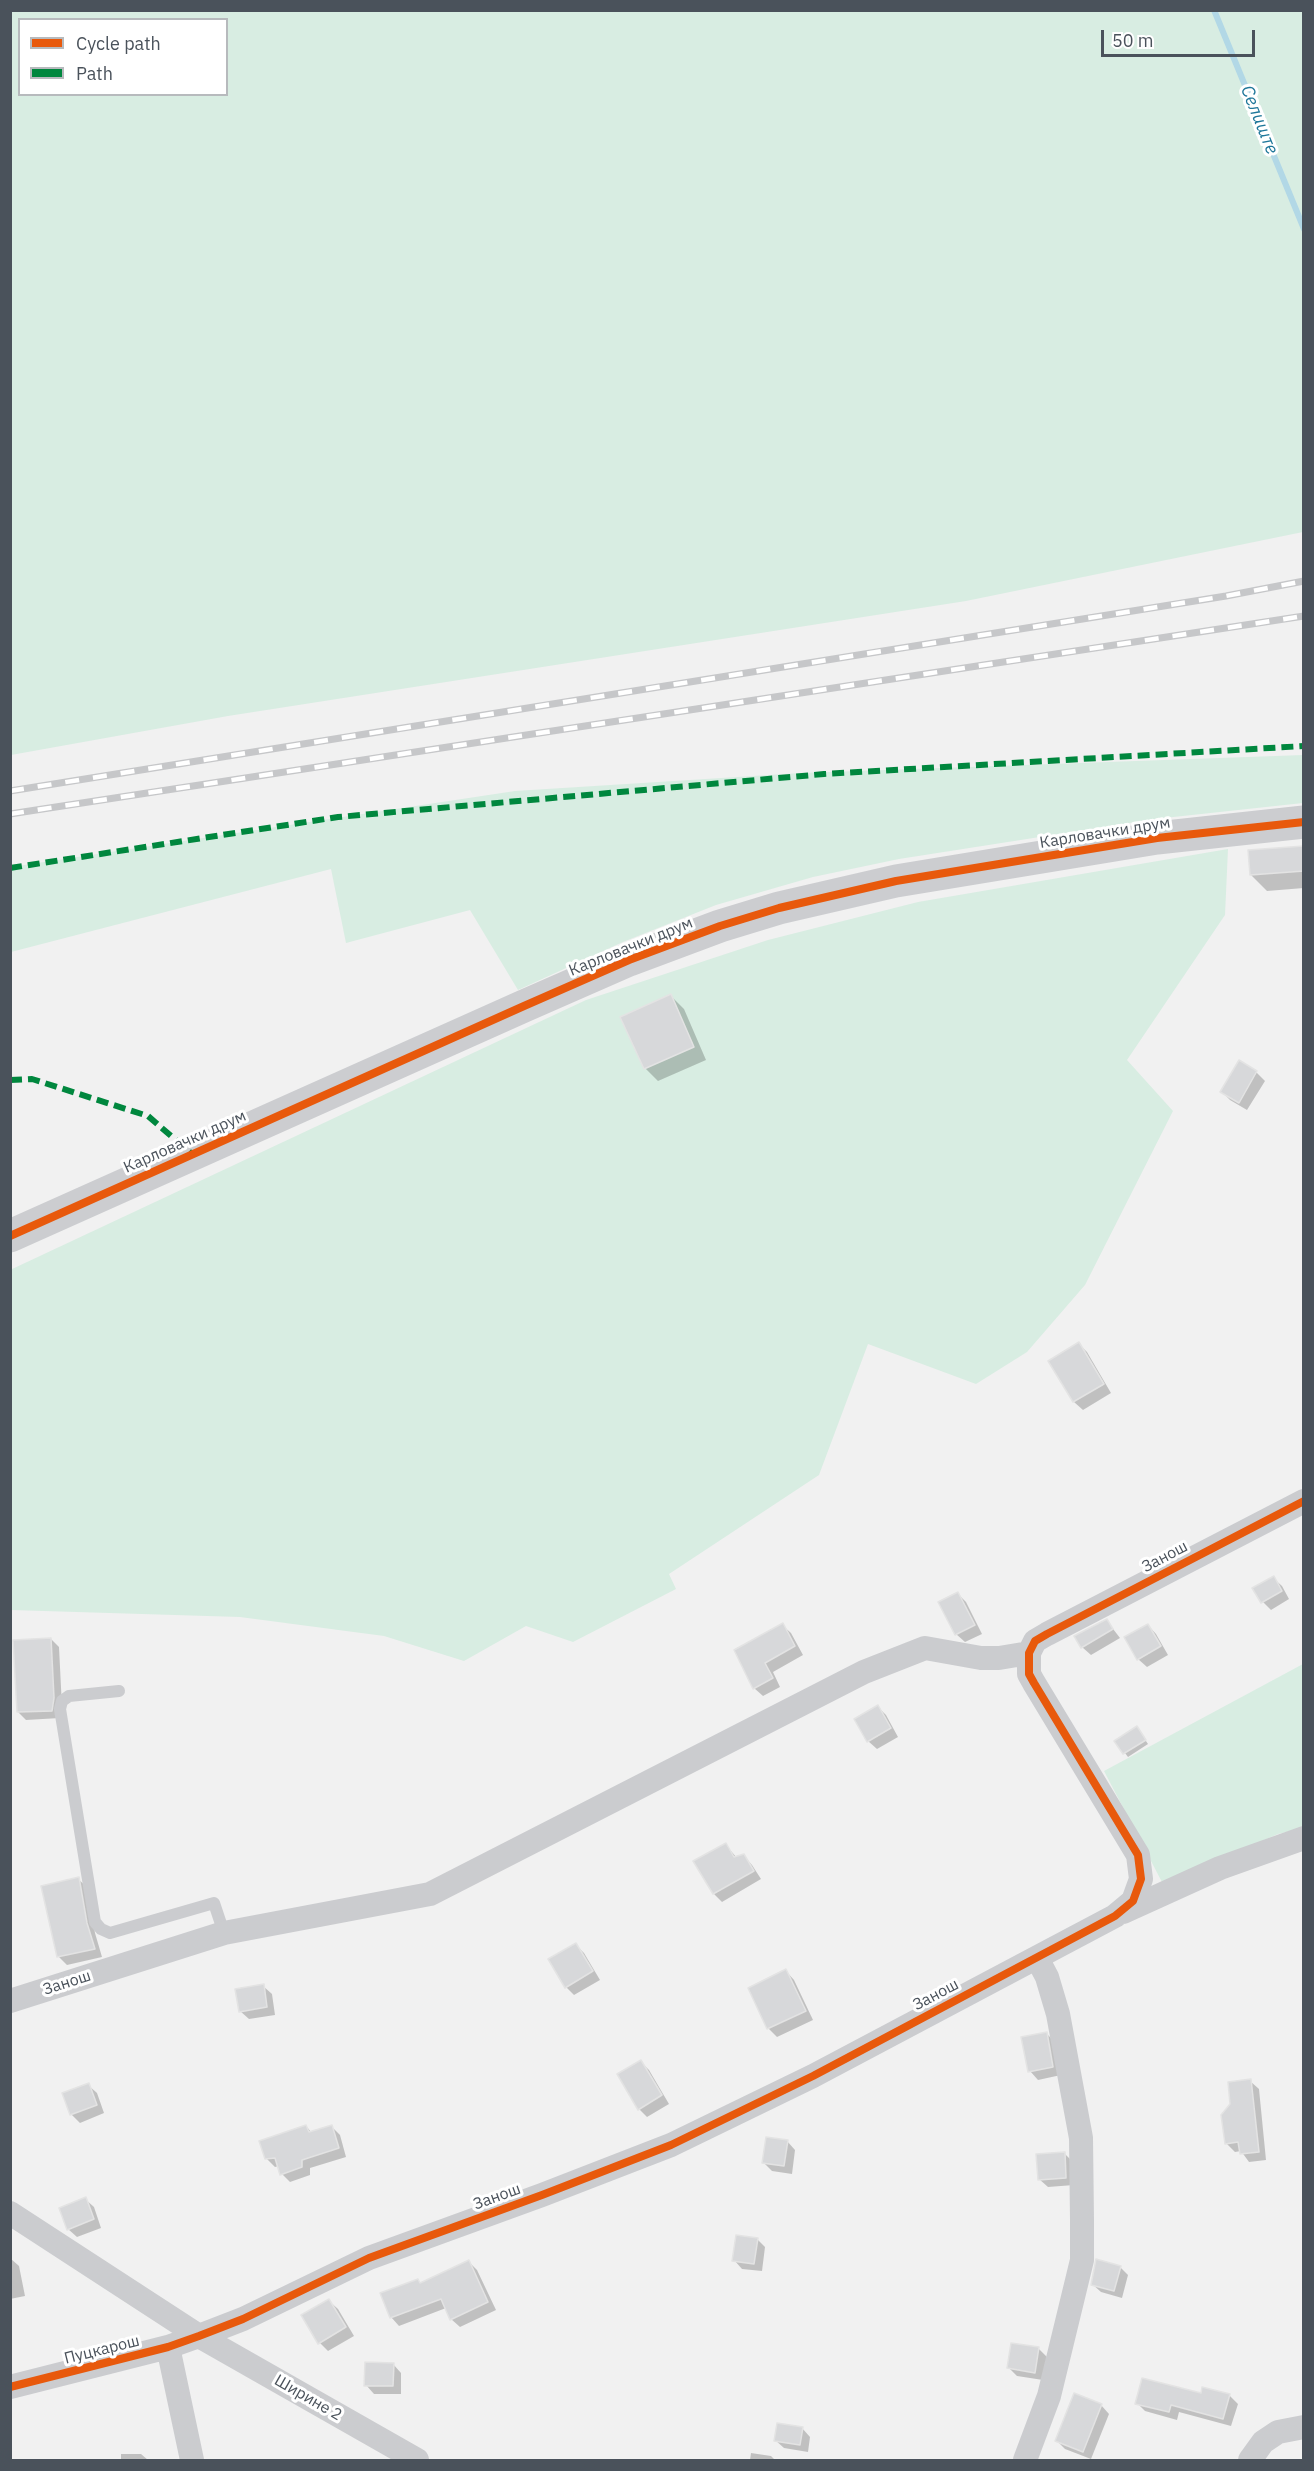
<!DOCTYPE html>
<meta charset="utf-8">
<style>
body{margin:0}
#map{position:relative;width:1314px;height:2471px;overflow:hidden;background:#f1f1f1;font-family:"IBM Plex Sans",sans-serif}
canvas{display:block}
.frame{position:absolute;inset:0;border:12px solid #4a525b;pointer-events:none}
.legend{position:absolute;left:18px;top:18px;width:210px;height:78px;box-sizing:border-box;background:#fff;border:2px solid #b7babd;margin:0;padding:8px 10px;list-style:none;font-size:18px;color:#4a525b}
.legend li{display:flex;align-items:center;gap:12px;height:30px}
.legend b{width:30px;border:2px solid #b7babd}
.scale{position:absolute;left:1101px;top:30px;width:154px;height:27px;box-sizing:border-box;border:3px solid #4a525b;border-top:0;padding-left:8px;font-size:18px;line-height:21px;white-space:nowrap;color:#4a525b;-webkit-text-stroke:4px #fff;paint-order:stroke}
</style>
<div id="map">
<canvas width="1314" height="2471"></canvas>
<div class="frame"></div>
<ul class="legend">
<li><b style="height:8px;background:#e8590c"></b>Cycle path</li>
<li><b style="height:8px;background:#00873e"></b>Path</li>
</ul>
<div class="scale">50 m</div>
</div>
<script>
const ctx = document.querySelector('canvas').getContext('2d');
ctx.lineJoin = 'round';
function paint(path, color) {
  ctx.fillStyle = color;
  ctx.fill(path, 'evenodd');
}
function shape(rows) {
  const path = new Path2D();
  for (const r of rows) {
    path.moveTo(r[0], r[1]);
    for (let i = 2; i < r.length; i += 2) path.lineTo(r[i], r[i + 1]);
  }
  return path;
}
function stroke(path, color, width, dash) {
  ctx.strokeStyle = color;
  ctx.lineWidth = width;
  ctx.lineCap = dash ? 'butt' : 'round';
  ctx.setLineDash(dash || []);
  ctx.stroke(path);
}
function label(font, color, halo, rows, align = 'center') {
  ctx.font = font + ' "IBM Plex Sans",sans-serif';
  ctx.lineWidth = 6;
  ctx.setLineDash([]);
  ctx.textBaseline = 'middle';
  ctx.strokeStyle = halo;
  ctx.fillStyle = color;
  for (const [text, x, y, turn = 0] of rows) {
    ctx.save();
    ctx.translate(x, y);
    ctx.rotate((+turn || 0) * Math.PI / 180);
    ctx.textAlign = isNaN(turn) ? turn : align;
    if (halo) ctx.strokeText(text, 0, 0);
    ctx.fillText(text, 0, 0);
    ctx.restore();
  }
}
paint(shape([
 [11,10,1303,11,1303,532,966,601,228,716,11,755],
 [20,20,226,20,226,94,20,94],
 [1303,755,1303,803,1155,819,899,859,813,877,716,905,623,942,518,990,470,910,346,943,331,869,11,952,11,867,515,791,801,773],
 [1228,849,1225,915,1127,1060,1173,1111,1085,1285,1027,1352,976,1384,868,1344,819,1475,669,1574,676,1589,573,1642,526,1626,464,1661,384,1636,240,1617,11,1610,10,1270,586,1000,768,940,918,902],
 [1303,1664,1303,1828,1278,1834,1163,1884,1104,1771]
]), '#d8ede2');
paint(shape([
 [1304,848,1304,888,1267,891,1251,875],
 [671,996,684,1009,706,1060,658,1081,645,1068],
 [1239,1062,1257,1073,1265,1081,1247,1110,1230,1100,1222,1092],
 [1079,1344,1087,1352,1111,1393,1083,1410,1074,1402,1050,1361],
 [1273,1578,1282,1586,1289,1599,1271,1610,1263,1602],
 [958,1594,966,1602,982,1634,965,1642,956,1634],
 [1107,1621,1120,1638,1091,1655,1082,1647],
 [782,1625,791,1633,803,1655,773,1672,780,1687,763,1696,754,1688,736,1651],
 [1148,1625,1156,1634,1168,1655,1147,1667,1138,1659],
 [51,1639,59,1647,62,1707,60,1718,26,1720,18,1712],
 [878,1707,886,1715,898,1737,877,1749,868,1741],
 [1137,1728,1148,1744,1128,1757,1116,1741],
 [725,1844,737,1858,744,1856,752,1865,761,1879,722,1902,714,1894],
 [78,1879,87,1887,95,1933,102,1957,67,1965,58,1956],
 [576,1945,584,1953,600,1980,574,1995,566,1987],
 [786,1971,794,1980,813,2020,777,2037,769,2029,750,1988],
 [263,1986,272,1994,275,2015,249,2019,240,2011],
 [1046,2033,1055,2042,1061,2075,1038,2080,1030,2071],
 [641,2062,649,2070,669,2104,647,2117,639,2109],
 [1250,2081,1259,2089,1266,2160,1249,2162,1241,2151,1235,2152,1226,2143],
 [88,2085,97,2093,104,2113,80,2123,71,2114],
 [306,2126,312,2133,332,2127,340,2135,346,2157,310,2168,310,2175,290,2182,282,2174,279,2166,275,2167,266,2158],
 [787,2141,795,2150,792,2174,772,2171,764,2163],
 [1064,2153,1073,2162,1074,2185,1048,2187,1039,2179],
 [85,2199,94,2207,101,2228,77,2237,68,2229],
 [757,2239,765,2247,762,2271,742,2269,734,2260],
 [10,2258,19,2266,25,2296,10,2299],
 [469,2262,477,2270,496,2310,460,2327,451,2319,446,2308,399,2326,391,2317,418,2281,421,2284],
 [1120,2267,1128,2275,1122,2298,1101,2292,1092,2284],
 [329,2301,338,2309,354,2336,328,2351,320,2343],
 [1038,2348,1047,2357,1043,2380,1017,2376,1008,2367],
 [393,2364,401,2373,401,2394,374,2394,366,2385],
 [1229,2395,1238,2404,1231,2426,1179,2412,1177,2420,1145,2411,1137,2403],
 [1101,2405,1109,2414,1091,2459,1065,2449,1057,2441],
 [802,2428,810,2437,808,2452,784,2448,775,2440],
 [751,2453,771,2456,775,2460,750,2460],
 [121,2454,141,2454,148,2460,121,2460]
]), '#0003');
stroke(shape([
 [1214,10,1304,229]
]), '#b2d8e6', 6);
const building = shape([
 [1304,846,1304,871,1250,875,1248,850,1304,846],
 [671,994,694,1047,644,1069,620,1017,671,994],
 [1239,1060,1257,1071,1239,1103,1220,1092,1239,1060],
 [1079,1342,1104,1384,1073,1402,1048,1361,1079,1342],
 [1274,1576,1282,1591,1261,1603,1252,1588,1274,1576],
 [958,1592,975,1625,955,1635,938,1602,958,1592],
 [1107,1619,1113,1629,1081,1648,1074,1636,1107,1619],
 [783,1623,795,1646,765,1663,773,1678,753,1689,734,1650,783,1623],
 [1148,1624,1161,1646,1137,1660,1124,1637,1148,1624],
 [51,1638,54,1698,52,1711,17,1712,13,1640,51,1638],
 [878,1705,891,1728,867,1742,854,1719,878,1705],
 [1137,1726,1146,1740,1123,1754,1114,1741,1137,1726],
 [726,1843,734,1857,744,1854,754,1871,713,1894,693,1861,726,1843],
 [79,1877,87,1923,95,1949,57,1957,41,1886,79,1877],
 [576,1943,593,1971,565,1988,548,1959,576,1943],
 [786,1969,806,2011,767,2029,748,1988,786,1969],
 [264,1984,267,2007,239,2012,235,1989,264,1984],
 [1047,2032,1053,2067,1028,2072,1021,2037,1047,2032],
 [641,2060,662,2095,638,2110,617,2074,641,2060],
 [1251,2079,1259,2152,1240,2154,1238,2142,1225,2144,1221,2115,1230,2104,1228,2082,1251,2079],
 [89,2083,97,2105,70,2115,62,2093,89,2083],
 [306,2125,309,2132,332,2125,339,2148,302,2160,302,2167,280,2175,275,2158,265,2159,259,2141,306,2125],
 [766,2137,788,2140,784,2166,762,2163,766,2137],
 [1065,2152,1066,2178,1038,2180,1036,2154,1065,2152],
 [86,2197,94,2219,67,2230,59,2208,86,2197],
 [736,2235,758,2238,754,2264,732,2261,736,2235],
 [1096,2259,1121,2266,1114,2291,1091,2285,1096,2259],
 [469,2260,488,2302,450,2320,441,2299,390,2318,380,2293,418,2279,420,2283,469,2260],
 [329,2299,346,2327,318,2344,301,2315,329,2299],
 [1011,2343,1039,2347,1035,2373,1007,2368,1011,2343],
 [365,2362,394,2363,393,2386,364,2386,365,2362],
 [1142,2378,1201,2393,1202,2387,1230,2394,1223,2419,1171,2405,1169,2412,1135,2404,1142,2378],
 [1074,2393,1102,2404,1083,2452,1055,2441,1074,2393],
 [777,2423,803,2427,800,2445,774,2441,777,2423]
]);
paint(building, '#d7d8da');
stroke(building, '#e3e3e3', 1.5);
stroke(shape([
 [119,1691,69,1696,62,1701,60,1709,95,1922,101,1929,110,1933,214,1903,224,1933]
]), '#cbcccf', 12);
stroke(shape([
 [1123,1912,1220,1868,1304,1838],
 [10,2001,224,1933,430,1894,864,1672,925,1648,981,1658,999,1658,1029,1653],
 [10,2213,199,2336,417,2460],
 [168,2347,192,2460],
 [10,2387,168,2347,199,2336,243,2319,369,2258,542,2195,671,2145,813,2076,1115,1916,1133,1901,1141,1879,1138,1855,1034,1683,1029,1674,1029,1653,1035,1641,1047,1634,1304,1501],
 [1025,2460,1049,2396,1082,2260,1082,2220,1081,2138,1058,2014,1047,1977,1037,1958],
 [1250,2460,1263,2442,1278,2432,1304,2427]
]), '#cbcccf', 24);
stroke(shape([
 [10,1236,524,1006,629,960,720,926,779,908,896,881,1157,838,1304,822]
]), '#cccdd0', 33);
const rail = shape([
 [10,791,1226,596,1304,581],
 [10,814,1304,616]
]);
stroke(rail, '#c6c7c9', 7);
stroke(rail, '#fff', 4.5, [14]);
stroke(shape([
 [10,868,338,817,824,774,1304,746],
 [10,1080,32,1079,148,1116,192,1154]
]), '#00873e', 6, [12, 6]);
stroke(shape([
 [10,1236,524,1006,629,960,720,926,779,908,896,881,1157,838,1304,822],
 [10,2387,168,2347,199,2336,243,2319,369,2258,542,2195,671,2145,813,2076,1115,1916,1133,1901,1141,1879,1138,1855,1034,1683,1029,1674,1029,1653,1035,1641,1047,1634,1304,1501]
]), '#e8590c', 8);
label('16px', '#4a525b', '#fff', [
 ["Карловачки друм",1105,833,-9],
 ["Карловачки друм",631,947,-22],
 ["Карловачки друм",185,1142,-24],
 ["Занош",1165,1557,-28],
 ["Занош",67,1983,-18],
 ["Занош",936,1995,-28],
 ["Занош",497,2197,-20],
 ["Пуцкарош",102,2350,-14],
 ["Ширине 2",308,2398,30]
]);
label('italic 18px', '#1e779a', '#fff', [
 ["Селиште",1259,120,68]
]);
</script>
